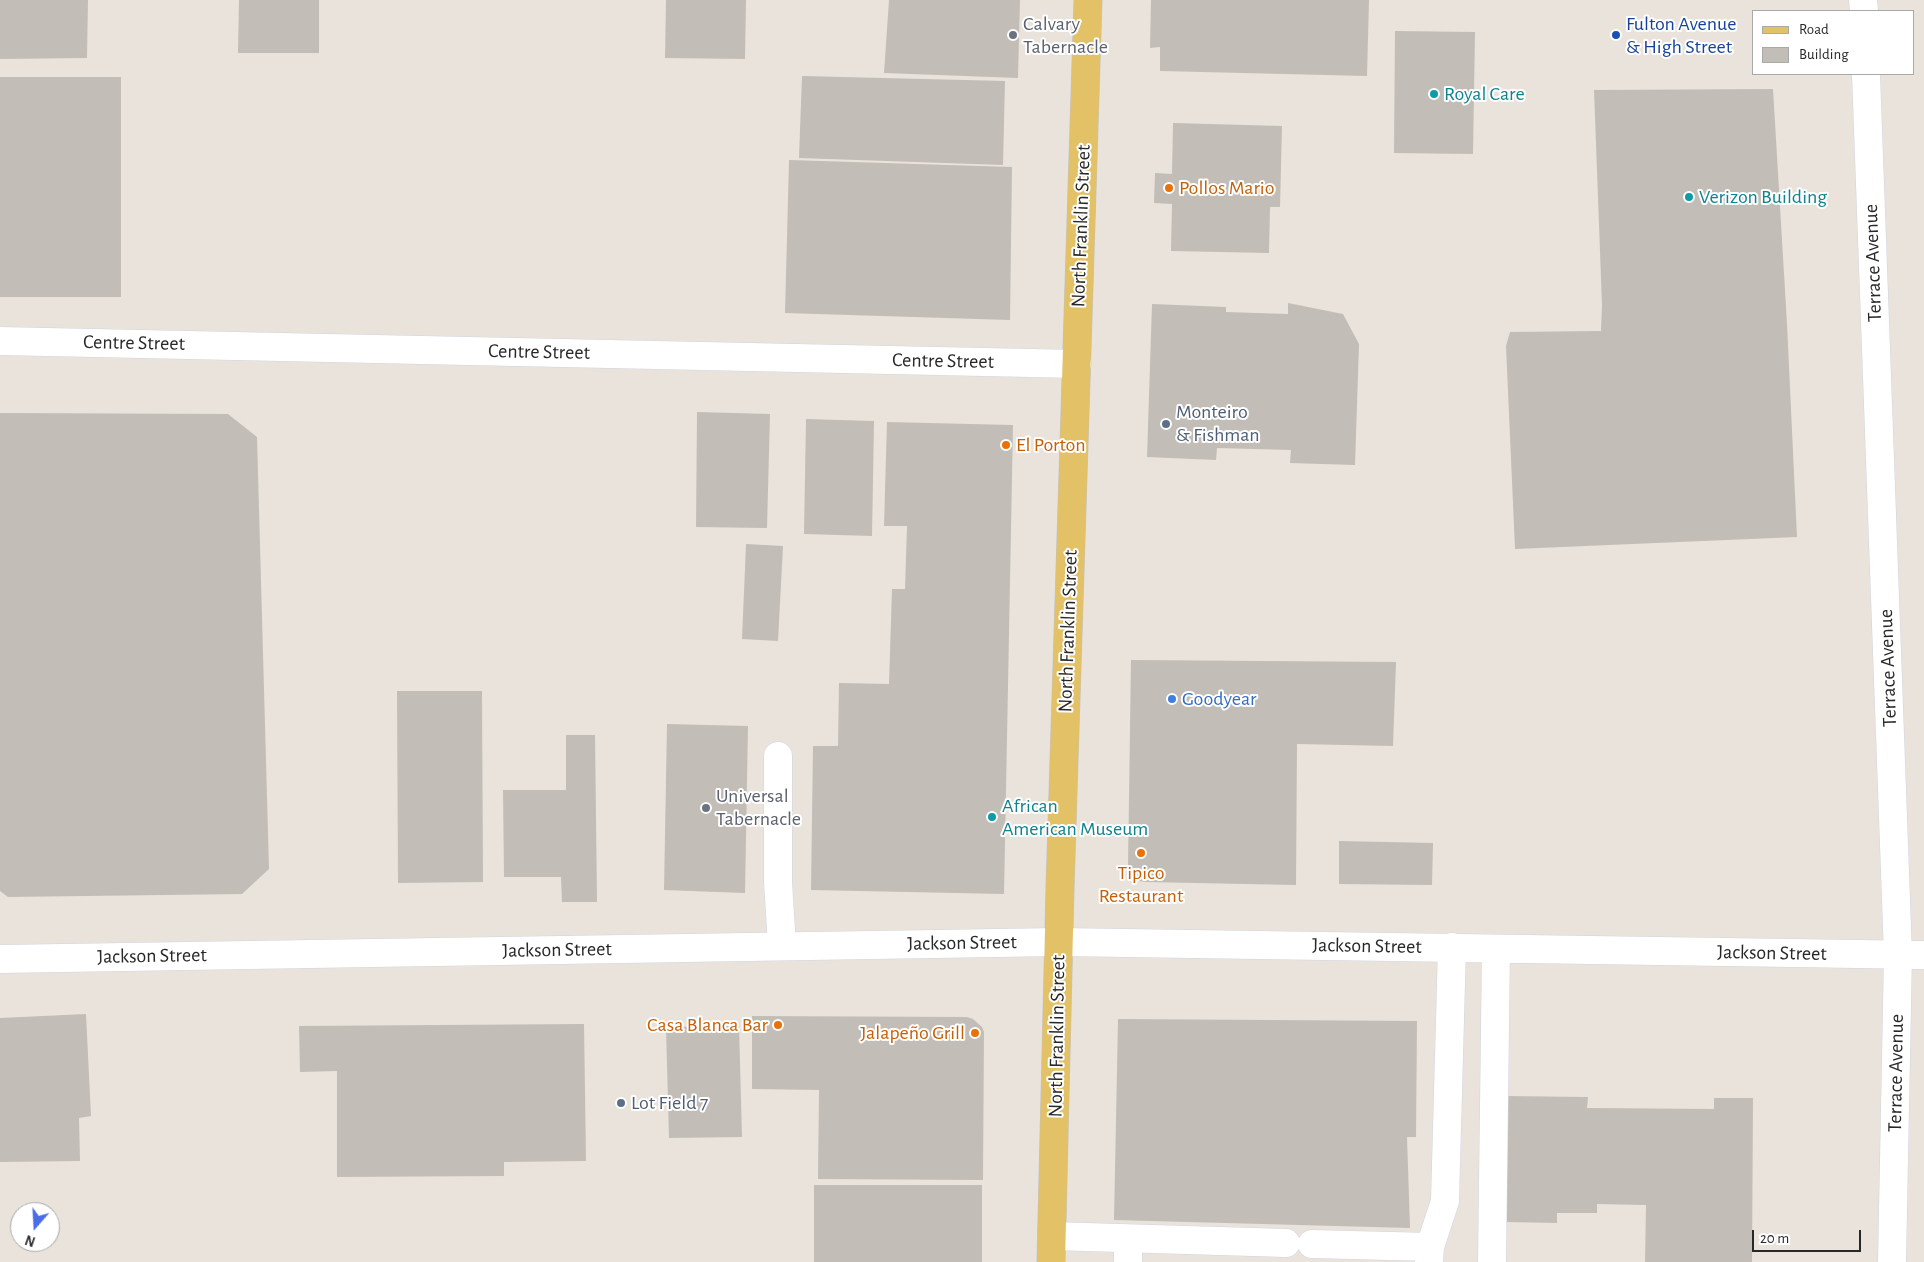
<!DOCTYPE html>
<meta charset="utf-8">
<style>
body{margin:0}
#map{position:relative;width:1924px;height:1262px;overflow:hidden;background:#e9e3db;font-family:"Alegreya Sans",sans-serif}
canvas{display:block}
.legend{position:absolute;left:1752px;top:10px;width:162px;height:65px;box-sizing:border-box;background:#fff;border:1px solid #a9a9a9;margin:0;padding:6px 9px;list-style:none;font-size:15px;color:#282828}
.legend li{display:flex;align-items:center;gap:10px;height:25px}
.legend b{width:25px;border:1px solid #a9a9a9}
.north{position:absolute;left:10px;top:1202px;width:50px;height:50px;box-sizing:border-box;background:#fff;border:1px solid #a9a9a9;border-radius:50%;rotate:199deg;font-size:14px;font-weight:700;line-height:20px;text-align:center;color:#282828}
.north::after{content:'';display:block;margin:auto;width:18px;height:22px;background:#4a6de7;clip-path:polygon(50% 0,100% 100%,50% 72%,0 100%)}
.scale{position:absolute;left:1752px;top:1230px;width:109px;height:22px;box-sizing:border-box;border:2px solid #282828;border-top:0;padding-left:6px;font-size:15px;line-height:18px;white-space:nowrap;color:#282828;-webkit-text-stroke:4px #fff;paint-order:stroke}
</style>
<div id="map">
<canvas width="1924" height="1262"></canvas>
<ul class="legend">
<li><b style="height:6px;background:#e2c167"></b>Road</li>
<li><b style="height:14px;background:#c2bdb7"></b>Building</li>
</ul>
<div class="north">N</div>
<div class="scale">20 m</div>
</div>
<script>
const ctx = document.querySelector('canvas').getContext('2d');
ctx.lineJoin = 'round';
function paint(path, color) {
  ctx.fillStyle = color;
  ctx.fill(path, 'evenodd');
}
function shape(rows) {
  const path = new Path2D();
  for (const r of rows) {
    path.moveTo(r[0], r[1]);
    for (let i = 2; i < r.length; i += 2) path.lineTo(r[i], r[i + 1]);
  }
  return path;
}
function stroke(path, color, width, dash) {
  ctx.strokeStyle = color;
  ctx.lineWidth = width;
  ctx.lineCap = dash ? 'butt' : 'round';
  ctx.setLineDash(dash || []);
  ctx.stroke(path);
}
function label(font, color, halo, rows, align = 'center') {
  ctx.font = font + ' "Alegreya Sans",sans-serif';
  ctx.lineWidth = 4;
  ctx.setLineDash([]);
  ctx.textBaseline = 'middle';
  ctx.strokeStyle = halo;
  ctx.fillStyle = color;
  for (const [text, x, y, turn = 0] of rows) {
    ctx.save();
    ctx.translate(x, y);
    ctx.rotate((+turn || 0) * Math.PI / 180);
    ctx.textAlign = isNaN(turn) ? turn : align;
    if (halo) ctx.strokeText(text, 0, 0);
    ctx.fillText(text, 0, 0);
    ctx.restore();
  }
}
paint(shape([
 [0,0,88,0,87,58,0,59],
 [239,0,319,0,319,53,238,53],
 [666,0,746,0,745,59,665,58],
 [889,0,1020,0,1018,78,884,73],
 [1151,0,1369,0,1367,76,1160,71,1160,47,1150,48],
 [1395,31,1475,32,1473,154,1394,153],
 [802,76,1005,81,1003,165,799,158],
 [0,77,121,77,121,297,0,297],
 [1773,89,1787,324,1797,537,1515,549,1506,346,1510,332,1601,331,1602,305,1594,90],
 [1173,123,1282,126,1280,207,1270,207,1269,253,1171,251,1172,204,1154,203,1155,173,1172,174],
 [789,160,1012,167,1010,320,785,313],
 [1288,303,1343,314,1359,344,1355,465,1290,463,1291,450,1217,448,1216,460,1147,457,1152,304,1226,307,1226,312,1288,314],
 [697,412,770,414,767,528,696,527],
 [0,413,228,414,257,437,269,869,242,894,8,897,0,891],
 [806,419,874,421,872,536,804,534],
 [887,422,1013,425,1004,894,811,890,813,746,838,746,839,683,889,684,892,589,905,589,907,526,884,526],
 [746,544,783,546,778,641,742,639],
 [1131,660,1396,662,1393,746,1297,744,1296,885,1146,882,1139,881,1130,872,1128,866],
 [397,691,482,691,483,882,398,883],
 [667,724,748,726,745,893,664,890],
 [566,735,595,735,597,902,562,902,561,877,504,877,503,790,566,790],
 [1339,841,1433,843,1432,885,1339,884],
 [86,1014,91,1116,79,1118,80,1161,0,1162,0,1018],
 [752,1016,967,1017,973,1019,982,1027,984,1032,983,1180,818,1179,819,1090,752,1089],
 [1118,1019,1417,1021,1416,1137,1407,1137,1410,1228,1114,1220],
 [584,1024,586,1161,504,1162,504,1176,337,1177,337,1071,300,1072,299,1026],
 [739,1026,742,1137,669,1138,666,1027],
 [1506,1096,1588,1097,1587,1108,1714,1109,1714,1098,1753,1098,1752,1262,1645,1262,1646,1205,1597,1204,1597,1213,1557,1213,1557,1223,1505,1222],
 [814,1185,982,1185,982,1262,814,1262]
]), '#c2bdb7');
const minor = shape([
 [1863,0,1864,11],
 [1866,74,1898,955,1892,1262],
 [0,341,1077,364],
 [778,756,778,882,782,946],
 [0,959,1059,942,1924,955],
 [1052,1236,1286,1243],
 [1312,1244,1430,1247],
 [1128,1262,1128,1239],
 [1429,1262,1430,1247,1445,1201,1452,947],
 [1492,1262,1496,949]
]);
const major = shape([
 [1051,1262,1060,888,1088,0]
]);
stroke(minor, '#d1d4e0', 29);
stroke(major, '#c3c3c3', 29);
stroke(minor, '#fff', 28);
stroke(major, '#e2c167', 28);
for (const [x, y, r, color] of [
 [1013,35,5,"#6b7280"],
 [1616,35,5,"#1a4fb4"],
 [1434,94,5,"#0f9aa8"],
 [1169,188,5,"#e8710a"],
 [1689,197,5,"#0f9aa8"],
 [1166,424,5,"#5c6f8a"],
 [1006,445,5,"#e8710a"],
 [1172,699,5,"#3f7fe0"],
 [706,808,5,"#6b7280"],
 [992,817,5,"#0f9aa8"],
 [1141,853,5,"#e8710a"],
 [778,1025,5,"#e8710a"],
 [975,1033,5,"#e8710a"],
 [621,1103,5,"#5c6f8a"]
]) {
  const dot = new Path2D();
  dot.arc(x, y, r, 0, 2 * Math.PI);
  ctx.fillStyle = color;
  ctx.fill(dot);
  stroke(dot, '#fff', 2);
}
label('20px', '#5b616d', '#fff', [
 ["Calvary",1023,24],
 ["Tabernacle",1023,47],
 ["Universal",716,796],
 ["Tabernacle",716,819]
], 'left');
label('20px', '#164399', '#fff', [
 ["Fulton Avenue",1626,24],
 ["& High Street",1626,47]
], 'left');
label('20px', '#0d838f', '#fff', [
 ["Royal Care",1444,94],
 ["Verizon Building",1699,197],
 ["African",1002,806],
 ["American Museum",1002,829]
], 'left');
label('20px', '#c56008', '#fff', [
 ["Pollos Mario",1179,188],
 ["El Porton",1016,445],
 ["Tipico",1141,873,"center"],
 ["Restaurant",1141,896,"center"],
 ["Casa Blanca Bar",768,1025,"right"],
 ["Jalapeño Grill",965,1033,"right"]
], 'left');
label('20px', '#282828', '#fff', [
 ["North Franklin Street",1081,226,-88],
 ["Terrace Avenue",1873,263,-92],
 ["Centre Street",134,343,1],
 ["Centre Street",539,352,1],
 ["Centre Street",943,361,1],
 ["North Franklin Street",1068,631,-88],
 ["Terrace Avenue",1888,668,-92],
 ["Jackson Street",962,943,-1],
 ["Jackson Street",1367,946,1],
 ["Jackson Street",557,950,-1],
 ["Jackson Street",1772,953,1],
 ["Jackson Street",152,956,-1],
 ["North Franklin Street",1057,1036,-89],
 ["Terrace Avenue",1896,1073,-89]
]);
label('20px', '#4e5e75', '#fff', [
 ["Monteiro",1176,412],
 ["& Fishman",1176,435],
 ["Lot Field 7",631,1103]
], 'left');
label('20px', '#366cbe', '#fff', [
 ["Goodyear",1182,699]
], 'left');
</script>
